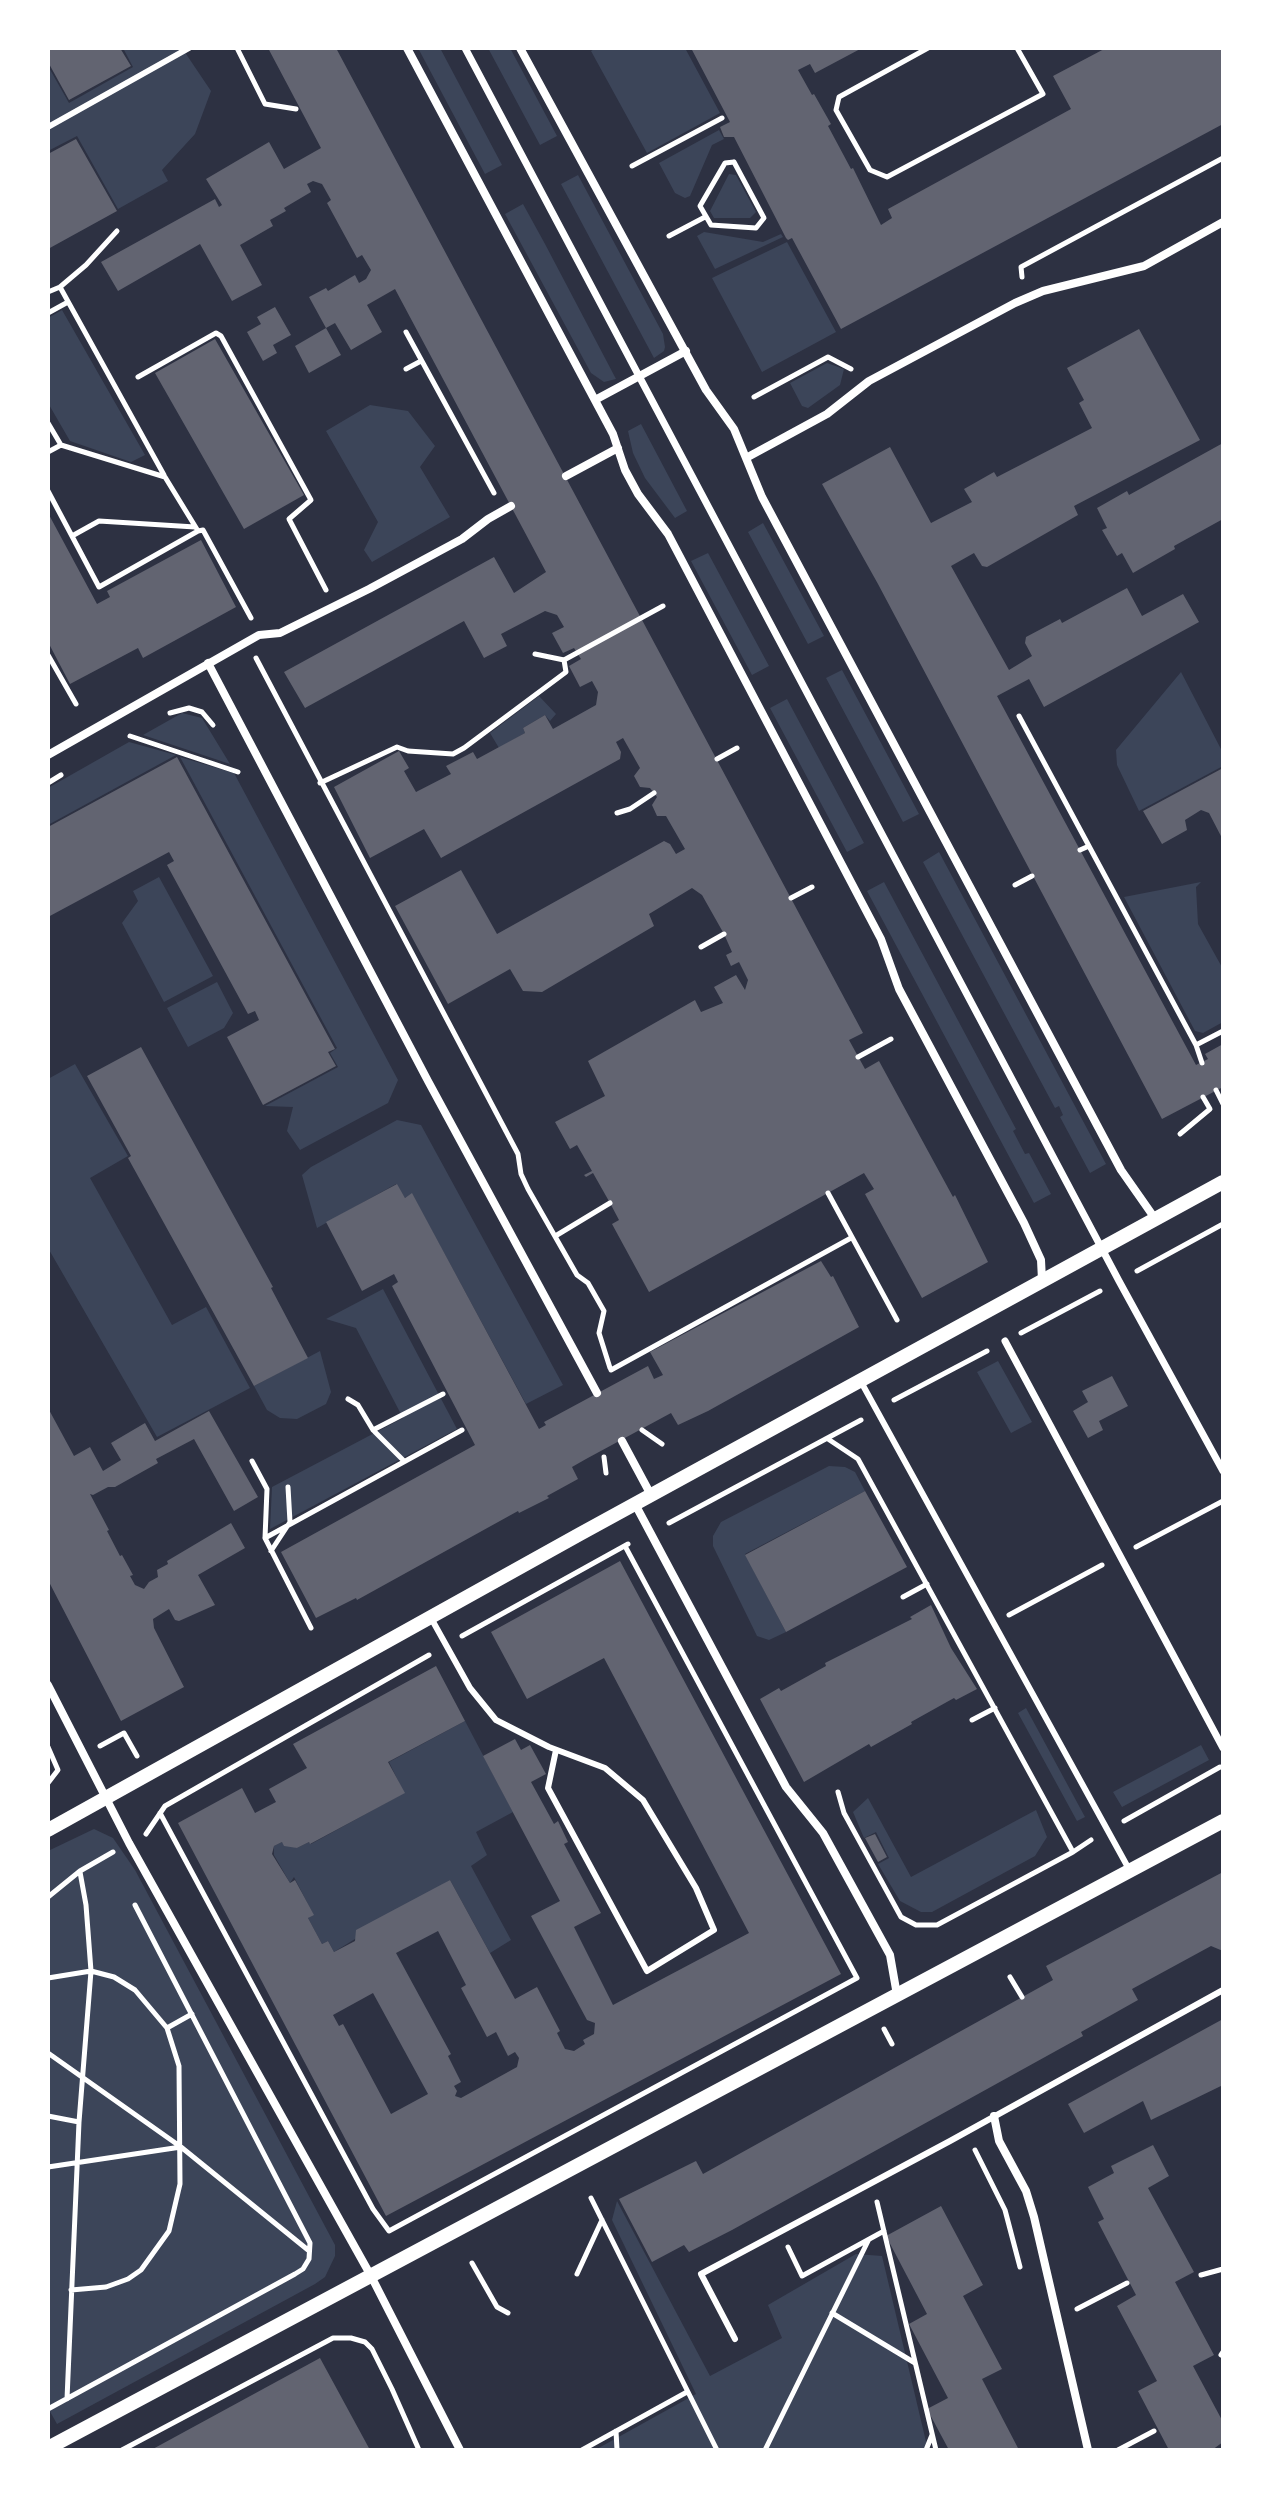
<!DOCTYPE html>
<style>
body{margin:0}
#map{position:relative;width:1271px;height:2498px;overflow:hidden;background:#2d3142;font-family:Montserrat,sans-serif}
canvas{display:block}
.frame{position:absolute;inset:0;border:50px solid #fff;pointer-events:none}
</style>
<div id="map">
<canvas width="1271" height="2498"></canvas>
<div class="frame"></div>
</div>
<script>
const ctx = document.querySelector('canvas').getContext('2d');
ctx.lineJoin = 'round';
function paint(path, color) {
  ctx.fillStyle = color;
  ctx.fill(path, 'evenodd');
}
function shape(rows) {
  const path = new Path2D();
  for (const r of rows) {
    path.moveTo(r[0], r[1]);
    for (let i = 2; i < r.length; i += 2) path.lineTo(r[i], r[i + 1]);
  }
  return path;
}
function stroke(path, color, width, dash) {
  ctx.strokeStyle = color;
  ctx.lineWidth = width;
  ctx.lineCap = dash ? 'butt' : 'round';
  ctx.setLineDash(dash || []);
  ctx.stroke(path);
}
paint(shape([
 [123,48,182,48,211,91,195,134,162,170,168,181,118,209,77,136,48,151,48,66,69,103,133,67],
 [418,48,440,48,502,165,485,174],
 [488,48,510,48,557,136,540,145],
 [596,48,685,48,720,113,647,153,591,51],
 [719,130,724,139,712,145,690,196,685,198,675,193,659,163],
 [729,174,736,175,756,212,750,218,714,218,710,211],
 [578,175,663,334,665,347,664,351,654,358,561,184],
 [523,204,545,244,616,379,604,382,591,373,505,214],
 [704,232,763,242,781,234,783,237,715,269,697,236],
 [787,242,836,332,762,372,712,278],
 [62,310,145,455,131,462,70,441,48,403,48,318],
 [827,363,844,369,840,385,808,408,802,406,790,383],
 [370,405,408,411,435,446,420,467,450,517,372,562,364,550,378,522,326,431],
 [641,424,687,511,675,518,645,478,633,453,628,431],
 [763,523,824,636,808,644,748,532],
 [708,553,769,666,752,675,691,561],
 [842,670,919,814,903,822,826,678],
 [1181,672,1223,753,1223,766,1139,811,1117,765,1116,750],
 [539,696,556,714,550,721,545,715,523,728,525,733,499,748,490,733],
 [787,699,864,843,847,852,770,708],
 [182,713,202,718,230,764,143,735],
 [129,742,176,755,48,825,48,788],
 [180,757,234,773,398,1080,388,1103,300,1150,287,1131,293,1107,265,1106,338,1067,330,1053,337,1048],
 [939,852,1106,1164,1090,1173,1060,1117,1063,1115,1059,1106,1055,1108,923,862],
 [159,877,213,976,164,1002,122,923,138,901,133,891],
 [884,882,1016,1129,1013,1131,1025,1154,1029,1153,1051,1194,1034,1203,867,891],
 [1201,882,1196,887,1198,924,1223,969,1223,1022,1203,1033,1195,1031,1124,897],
 [217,982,233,1013,224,1028,188,1047,167,1008],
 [75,1064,128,1156,90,1178,172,1325,206,1307,250,1388,157,1437,48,1248,48,1079],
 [397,1120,421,1125,563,1385,526,1404,412,1194,405,1198,396,1184,317,1228,302,1175,311,1167],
 [383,1289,457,1429,270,1529,272,1487,403,1418,356,1328,326,1319],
 [320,1351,331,1392,326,1404,297,1419,280,1418,267,1410,254,1386],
 [998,1361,1032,1422,1011,1433,977,1372],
 [829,1466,845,1467,855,1472,865,1491,745,1554,786,1632,769,1640,757,1636,713,1546,713,1536,721,1522],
 [1026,1708,1085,1817,1077,1821,1018,1713],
 [465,1721,513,1812,476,1832,487,1855,471,1866,511,1940,490,1953,450,1880,334,1952,328,1941,322,1944,308,1918,313,1914,294,1877,290,1883,274,1855,274,1846,282,1842,297,1848,309,1842,311,1844,404,1793,389,1762],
 [1201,1745,1209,1760,1122,1807,1113,1792],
 [868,1798,911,1877,1036,1810,1047,1837,1035,1856,932,1912,921,1912,900,1901,878,1864,889,1858,876,1832,864,1838,853,1812],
 [94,1829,113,1838,135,1870,335,2245,335,2256,325,2277,315,2284,57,2424,48,2408,48,1851],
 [617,2201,710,2376,782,2338,768,2305,856,2254,882,2256,928,2450,595,2450,696,2394,612,2220]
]), '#3c4559');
paint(shape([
 [48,48,120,48,131,66,69,100,48,62],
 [268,48,336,48,863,1033,849,1040,865,1069,879,1061,953,1197,955,1195,988,1262,922,1298,865,1194,874,1189,864,1173,649,1292,612,1224,619,1220,610,1203,593,1173,586,1177,584,1175,592,1171,577,1145,570,1149,555,1122,605,1096,588,1061,695,1000,701,1012,723,1003,714,987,736,975,745,990,748,980,739,962,731,966,726,955,732,952,724,934,702,895,692,888,649,914,654,926,542,992,523,991,510,969,448,1004,395,906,461,870,497,934,664,841,670,844,676,854,685,849,666,816,657,816,652,805,657,797,650,788,640,787,634,776,640,768,623,738,616,742,621,752,620,759,441,858,424,829,370,858,334,787,399,751,409,768,404,771,416,792,451,774,446,766,473,752,477,759,525,733,523,728,545,715,553,729,596,705,598,692,592,681,580,687,569,666,581,659,574,648,563,653,552,633,564,627,557,615,545,611,501,634,507,646,484,658,464,621,305,708,284,672,494,557,514,593,546,572,395,289,367,305,382,332,351,350,335,323,326,328,309,297,326,288,328,291,355,275,359,283,366,279,371,270,362,255,357,258,327,203,331,200,322,184,313,181,307,184,311,192,284,208,286,211,270,220,273,226,240,245,262,285,232,301,200,244,118,291,101,262,215,199,219,207,222,205,206,179,269,142,284,169,321,148],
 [691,48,862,48,815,73,810,64,798,70,812,95,814,94,831,124,828,126,851,169,853,168,881,225,892,218,888,209,1071,109,1053,76,1106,48,1223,48,1223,124,841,329,792,238,788,240,786,238,734,137,724,137,720,127,730,122],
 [76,139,117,211,48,249,48,154],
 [275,307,291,335,273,345,277,353,263,361,247,332,261,324,257,317],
 [326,328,341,355,309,373,295,346],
 [1139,329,1200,440,1074,506,1078,515,987,567,982,566,974,553,951,566,1009,670,1032,656,1025,643,1026,637,1060,619,1062,623,1127,588,1142,616,1183,594,1199,622,1044,707,1029,679,997,696,1196,1065,1208,1059,1205,1054,1223,1044,1223,1087,1162,1119,878,584,822,484,890,447,931,523,972,502,964,489,994,472,997,477,1092,428,1079,403,1084,400,1067,368],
 [215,339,304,495,244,529,155,373],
 [1223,443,1223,519,1174,546,1175,549,1133,573,1122,553,1117,556,1102,530,1107,528,1097,508,1127,491,1129,495],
 [48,513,97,604,110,597,107,591,201,540,236,607,143,658,138,648,70,684,48,642],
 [177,757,335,1049,328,1052,336,1066,263,1105,227,1037,259,1020,255,1011,248,1014,167,865,174,861,169,852,48,917,48,827],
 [1223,768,1223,840,1209,813,1201,810,1185,820,1187,830,1162,844,1143,811],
 [141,1047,273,1287,271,1288,308,1358,254,1386,128,1158,131,1156,87,1076],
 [397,1184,405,1198,412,1193,539,1429,546,1425,544,1422,648,1366,654,1379,663,1375,650,1352,821,1261,831,1277,833,1276,859,1327,708,1411,678,1425,671,1413,586,1459,572,1467,578,1479,547,1496,549,1498,519,1513,518,1511,357,1600,356,1598,316,1618,281,1552,475,1445,392,1286,398,1282,394,1274,362,1291,326,1222],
 [1112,1376,1128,1406,1099,1421,1103,1430,1088,1438,1073,1411,1088,1402,1082,1391],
 [48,1408,74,1456,90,1447,103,1471,121,1460,111,1443,145,1423,155,1441,209,1411,258,1497,234,1511,194,1439,156,1459,158,1463,115,1487,108,1487,93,1495,90,1494,109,1530,107,1531,120,1556,122,1555,133,1575,130,1576,135,1585,144,1589,149,1582,158,1577,157,1570,168,1564,167,1561,231,1523,245,1548,198,1575,215,1605,179,1621,175,1620,169,1609,153,1619,154,1628,184,1687,121,1721,48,1580],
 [865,1491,907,1567,786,1632,745,1555],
 [620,1561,841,1974,386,2216,178,1823,242,1788,255,1813,276,1802,269,1789,307,1768,293,1744,436,1666,465,1721,388,1762,405,1793,310,1844,309,1842,297,1848,284,1846,282,1842,274,1846,272,1854,290,1883,295,1880,314,1915,308,1918,322,1944,328,1941,334,1952,355,1941,356,1930,450,1880,515,1999,537,1987,560,2031,557,2033,565,2049,574,2051,585,2044,583,2040,594,2034,595,2023,587,2020,531,1916,560,1901,483,1756,515,1739,521,1750,530,1745,546,1774,531,1782,554,1824,558,1821,568,1842,564,1844,601,1913,574,1927,613,2005,749,1933,604,1658,527,1699,491,1632],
 [438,1931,466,1985,461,1988,487,2037,496,2032,508,2056,515,2052,519,2058,517,2067,461,2098,455,2096,457,2091,454,2086,461,2082,448,2056,451,2054,396,1953],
 [373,1993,428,2094,391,2114,343,2024,339,2026,333,2015],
 [931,1605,951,1648,977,1689,956,1700,954,1698,911,1722,912,1724,871,1747,869,1744,804,1782,760,1699,779,1688,781,1691,826,1666,825,1663,912,1619,910,1617],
 [875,1834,887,1857,878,1862,865,1838],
 [1223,1872,1223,1951,1211,1946,1132,1989,1138,2000,1081,2032,1083,2036,732,2230,689,2252,684,2245,652,2262,619,2199,696,2161,703,2174,1053,1980,1046,1966],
 [1223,2019,1223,2085,1151,2120,1143,2101,1084,2133,1068,2104],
 [1153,2145,1169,2176,1148,2188,1194,2272,1175,2282,1214,2355,1193,2366,1223,2422,1223,2442,1212,2450,1169,2450,1138,2391,1157,2381,1117,2306,1136,2295,1098,2222,1104,2219,1088,2187,1114,2173,1111,2166],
 [941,2206,983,2285,963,2296,1002,2369,982,2379,1019,2450,949,2450,927,2409,948,2398,909,2324,927,2314,886,2236],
 [320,2358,370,2450,151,2450]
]), '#626471');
stroke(shape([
 [237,48,265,104,296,109],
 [928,48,839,97,836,110,870,170,887,177,1043,94,1017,48],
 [734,162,764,218,756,228,711,225,700,206,725,163,734,162],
 [632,166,722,118],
 [117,231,86,265,60,287,164,475],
 [669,236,705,217],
 [1022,277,1021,267,1223,158],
 [48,292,60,287],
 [48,313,68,302],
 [406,332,494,493],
 [406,369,421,361],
 [138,377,216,333,221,336,311,500,289,519,326,590],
 [754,397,828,357,851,369],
 [48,423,61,445,165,477,198,531,203,530,251,618],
 [48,452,61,445],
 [48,491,99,587,198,531],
 [72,536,99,521,195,527],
 [535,654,564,660,663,606],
 [48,655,76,704],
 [256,658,518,1154,521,1174,528,1189,577,1275,588,1283,604,1311,599,1333,610,1368],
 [170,713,189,708,202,712,213,725],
 [1019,716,1196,1045,1223,1031],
 [130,736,238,772],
 [717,759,737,748],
 [48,783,61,775],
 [320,783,397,747,408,751,453,754,464,748,566,672,564,660],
 [617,813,630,809,654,793],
 [1080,850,1089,846],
 [1015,885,1032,876],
 [791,898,812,887],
 [701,947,724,934],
 [1196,1045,1202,1063],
 [858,1057,891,1039],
 [1216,1090,1223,1104],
 [1180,1134,1210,1109,1203,1097],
 [828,1193,897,1320],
 [557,1235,610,1203],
 [1137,1271,1223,1224],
 [1021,1333,1100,1291],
 [611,1370,851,1238],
 [348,1399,358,1405,373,1430,404,1461],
 [894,1400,987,1351],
 [373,1430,443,1394],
 [642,1430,662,1444],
 [828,1439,858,1459,1073,1852],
 [604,1457,606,1473],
 [252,1461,267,1489,265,1538,311,1628],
 [669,1523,861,1420],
 [265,1538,462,1430],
 [1136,1547,1223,1501],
 [271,1551,290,1522,288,1487],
 [903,1597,927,1584],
 [1009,1615,1102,1565],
 [462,1636,628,1544],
 [972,1720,995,1708],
 [100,1746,124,1733,137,1756],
 [48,1747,58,1770,48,1783],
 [838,1792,844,1813,901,1917,916,1925,937,1925,1073,1852,1091,1840],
 [160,1813,373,2209,389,2231,857,1978,625,1546],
 [1124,1821,1220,1767],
 [146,1834,165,1806,429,1655],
 [48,1897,80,1871,113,1852],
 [1010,1977,1022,1997],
 [48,1978,91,1971,114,1977,135,1990,167,2028,179,2066,180,2184,169,2231,141,2270,128,2279,106,2287,71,2290],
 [167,2028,192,2014],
 [884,2029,892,2044],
 [48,2053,181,2147,308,2250],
 [48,2116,79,2122],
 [975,2150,1005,2210,1020,2267],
 [48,2167,181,2147],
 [591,2198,717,2450],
 [877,2202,936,2450],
 [788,2247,802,2276,884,2231],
 [472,2263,497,2307,508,2313],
 [577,2274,602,2220],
 [1201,2275,1223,2269],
 [1077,2309,1127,2283],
 [832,2313,915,2363],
 [1221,2355,1223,2352],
 [67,2399,79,2122,91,1971,86,1905,80,1872],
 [48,2409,295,2274,303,2269,309,2259,310,2243,135,1905],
 [616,2431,617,2450],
 [122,2450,333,2338,351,2338,365,2342,372,2349,392,2389,419,2450],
 [582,2450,687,2392],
 [765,2450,869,2239],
 [926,2450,932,2435],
 [1118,2450,1154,2431]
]), '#fff', 5);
stroke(shape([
 [48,127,189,48],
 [860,1380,1130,1871],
 [431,1618,470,1688,496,1720,549,1747,605,1768,643,1800,696,1888,714,1930,647,1971,548,1788,556,1750],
 [735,2339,701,2274,950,2141,1223,1990]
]), '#fff', 6);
stroke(shape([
 [465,48,1119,1281,1223,1471],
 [1005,1341,1223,1748]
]), '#fff', 7);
stroke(shape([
 [407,48,613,434,625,470,638,494,668,534,881,939,899,989,1024,1223,1041,1260,1042,1280],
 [520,48,706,390,734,429,762,497,1121,1170,1156,1220],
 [595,400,686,351],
 [746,458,827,414,869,381,1015,303,1043,291,1144,266,1223,222],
 [566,476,618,448],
 [208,663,428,1081,597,1393],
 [48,755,259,635,280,633,369,589,462,539,488,519,511,506],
 [622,1441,651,1495],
 [635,1504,786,1787,823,1833,890,1955,897,1995],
 [48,1685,129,1843,371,2276,460,2450],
 [994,2116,999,2141,1026,2191,1034,2217,1088,2450]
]), '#fff', 8);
stroke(shape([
 [48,1830,580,1534,1223,1182],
 [48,2448,1223,1821]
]), '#fff', 14);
</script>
